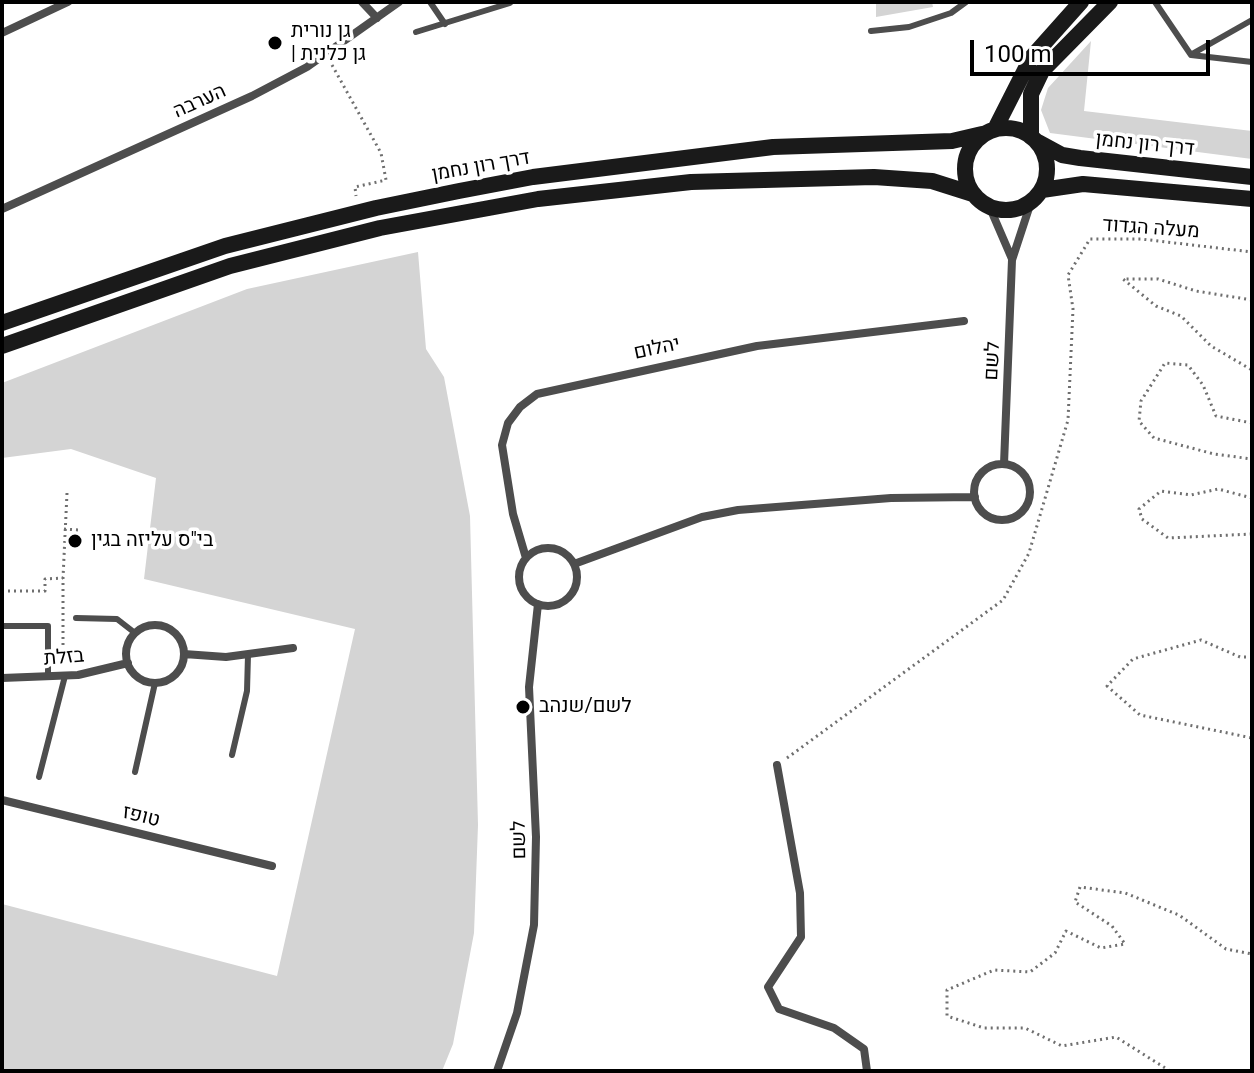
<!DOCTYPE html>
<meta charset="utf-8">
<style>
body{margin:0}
#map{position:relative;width:1254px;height:1073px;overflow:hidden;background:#fff;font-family:Roboto,sans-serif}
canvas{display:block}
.frame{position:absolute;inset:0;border:4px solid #000;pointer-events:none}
.scale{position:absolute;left:970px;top:40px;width:240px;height:36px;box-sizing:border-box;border:4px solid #000;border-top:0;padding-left:10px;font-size:24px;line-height:28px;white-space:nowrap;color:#000;-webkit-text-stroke:6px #fff;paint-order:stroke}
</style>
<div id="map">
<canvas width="1254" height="1073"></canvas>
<div class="frame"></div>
<div class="scale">100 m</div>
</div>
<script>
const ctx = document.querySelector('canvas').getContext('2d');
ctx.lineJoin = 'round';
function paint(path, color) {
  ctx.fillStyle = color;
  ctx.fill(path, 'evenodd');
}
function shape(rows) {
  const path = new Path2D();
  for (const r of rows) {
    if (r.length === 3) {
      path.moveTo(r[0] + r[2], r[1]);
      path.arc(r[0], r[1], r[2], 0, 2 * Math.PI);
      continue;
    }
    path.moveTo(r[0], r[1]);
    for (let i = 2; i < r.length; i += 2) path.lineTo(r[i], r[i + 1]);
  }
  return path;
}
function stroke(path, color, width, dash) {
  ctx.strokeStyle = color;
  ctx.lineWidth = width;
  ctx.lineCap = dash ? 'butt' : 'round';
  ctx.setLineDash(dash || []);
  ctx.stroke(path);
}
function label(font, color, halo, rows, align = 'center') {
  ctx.font = font + ' Roboto,Heebo,sans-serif';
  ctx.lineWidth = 7;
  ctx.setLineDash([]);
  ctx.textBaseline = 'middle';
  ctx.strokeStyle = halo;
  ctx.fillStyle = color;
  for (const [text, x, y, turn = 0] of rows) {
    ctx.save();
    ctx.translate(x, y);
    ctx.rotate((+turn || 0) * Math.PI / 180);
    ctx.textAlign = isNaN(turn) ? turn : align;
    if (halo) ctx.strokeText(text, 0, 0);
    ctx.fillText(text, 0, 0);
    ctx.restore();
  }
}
paint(shape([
 [876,2,932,2,933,7,876,17],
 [1091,41,1084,111,1252,131,1252,159,1050,133,1041,110,1048,88],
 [418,252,426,349,444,377,470,516,478,825,474,933,453,1044,442,1071,2,1071,2,904,277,976,355,629,144,579,156,478,71,449,2,458,2,383,247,289]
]), '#d4d4d4');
stroke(shape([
 [332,65,381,153,386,180,355,187,356,196],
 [1252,300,1196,291,1158,279,1123,279,1156,306,1181,316,1211,346,1252,370],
 [1252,423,1216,416,1203,385,1188,365,1165,363,1141,401,1139,421,1154,438,1214,454,1252,459],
 [67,493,63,578,63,648,67,658],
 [1252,498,1218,489,1191,495,1161,491,1139,509,1142,519,1168,538,1252,534],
 [64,529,79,530],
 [2,591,45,591,45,579,63,578],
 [1252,657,1240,657,1201,640,1133,659,1107,686,1140,715,1252,738],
 [787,758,1003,600,1029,553,1068,420,1073,309,1068,275,1090,239,1141,239,1252,252],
 [1170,1071,1116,1037,1062,1046,1025,1028,984,1028,947,1016,947,990,994,970,1030,972,1055,953,1066,931,1101,948,1125,944,1112,926,1075,902,1080,887,1125,893,1179,915,1226,949,1252,954]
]), '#6f6f6f', 3, [2, 4]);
stroke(shape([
 [430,2,445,24],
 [1155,2,1191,55,1252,62],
 [871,31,909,27,951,13,966,2],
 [416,32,510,3],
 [1192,54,1252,20],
 [76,618,117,619,135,633],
 [2,626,48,626,48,677],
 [232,755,247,691,248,655],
 [135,772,155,683],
 [39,777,65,676]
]), '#4d4d4d', 6);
stroke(shape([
 [362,2,377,18],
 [2,33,68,2],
 [990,208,1012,259],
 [2,209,252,96,307,67,399,2],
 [1004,464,1012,260,1031,202],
 [1002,492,28],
 [548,577,29],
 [526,558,513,514,502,445,508,423,520,407,537,394,757,346,964,321],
 [574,564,702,517,738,510,891,498,975,497],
 [155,654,29],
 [184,654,226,657,293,648],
 [2,678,78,675,128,663],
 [777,765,800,893,801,937,768,987,779,1009,834,1028,864,1049,867,1071],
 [2,800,272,866],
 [497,1071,517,1013,534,925,536,837,529,687,538,604]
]), '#4d4d4d', 8);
stroke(shape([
 [1006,169,41],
 [995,129,1031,58,1081,2],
 [1031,137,1031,94,1042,71,1110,2],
 [1038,142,1062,155,1080,158,1252,177],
 [1042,190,1083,184,1252,199],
 [2,323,225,246,376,208,459,191,533,177,773,147,952,141,982,134],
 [2,346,230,266,380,228,538,199,691,182,874,177,932,181,973,194]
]), '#1a1a1a', 16);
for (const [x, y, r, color] of [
 [275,43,8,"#000"],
 [75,541,8,"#000"],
 [523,707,8,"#000"]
]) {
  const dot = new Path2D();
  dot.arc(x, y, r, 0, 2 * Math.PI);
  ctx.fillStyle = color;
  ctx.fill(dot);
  stroke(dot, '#fff', 3);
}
label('20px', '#000', '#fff', [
 ["גן נורית",291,32],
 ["| גן כלנית",291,55],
 ["בי\"ס עליזה בגין",91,541],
 ["לשם/שנהב",539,707]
], 'left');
label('20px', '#000', '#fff', [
 ["הערבה",200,102,-24],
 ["דרך רון נחמן",1145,145,6],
 ["דרך רון נחמן",481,167,-10],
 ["מעלה הגדוד",1151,229,4],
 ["יהלום",657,349,-12],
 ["לשם",993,361,-87],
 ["בזלת",64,658,-5],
 ["טופז",141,817,14],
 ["לשם",520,840,-91]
]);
</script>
